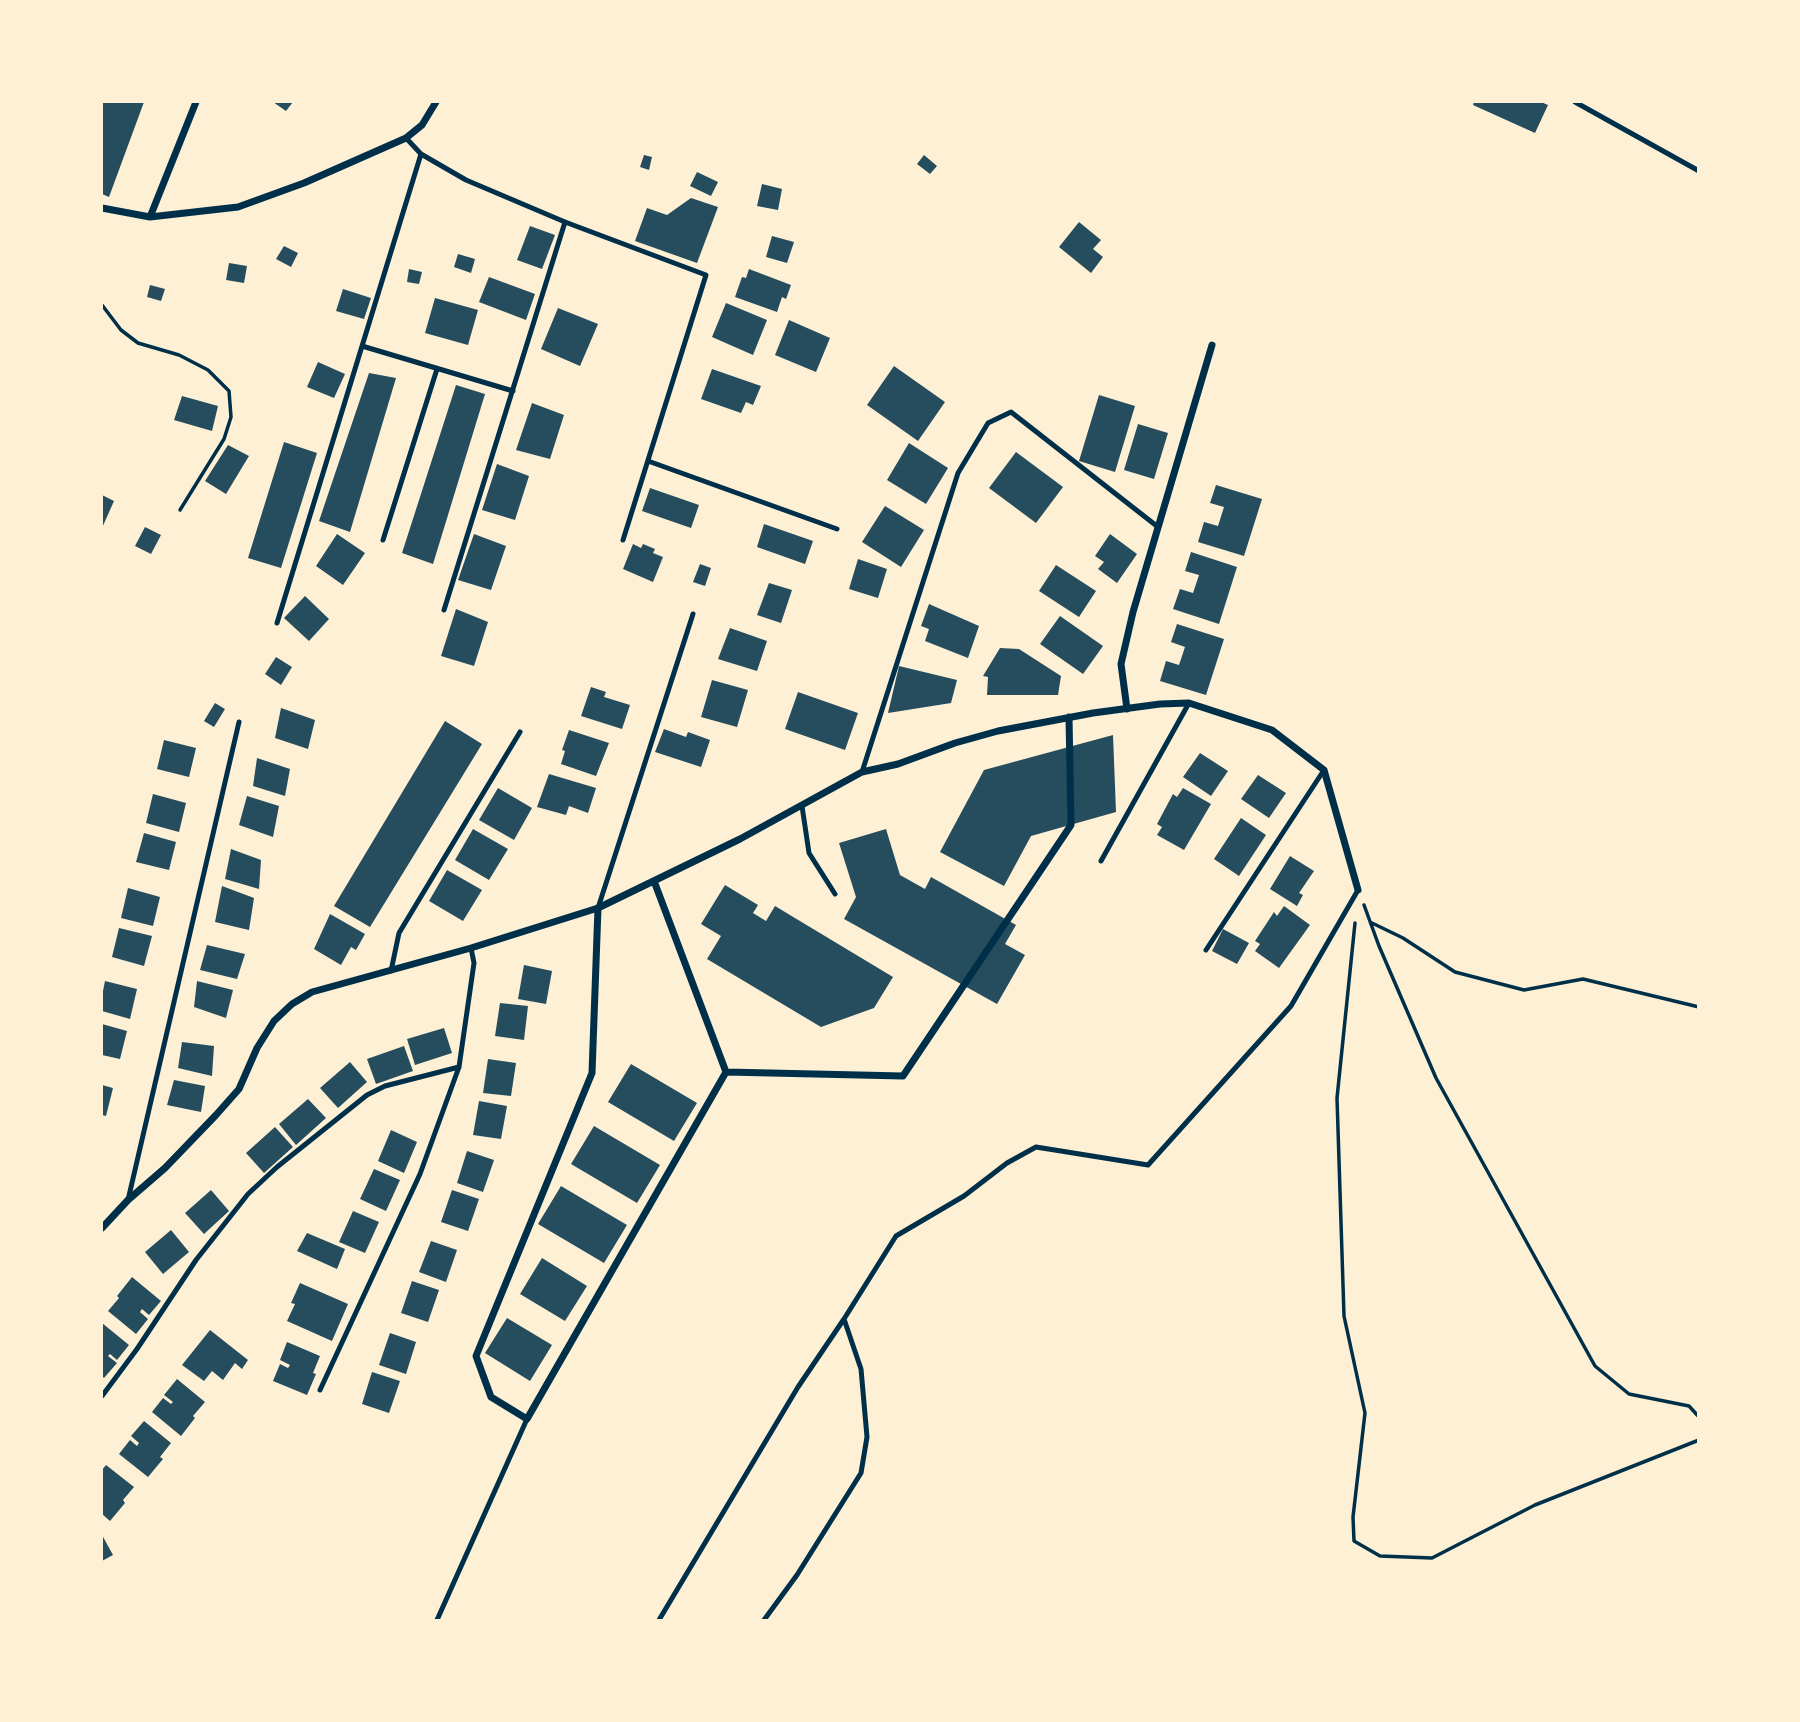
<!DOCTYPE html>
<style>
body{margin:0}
#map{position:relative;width:1800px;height:1722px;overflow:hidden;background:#fdf0d5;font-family:Quicksand,sans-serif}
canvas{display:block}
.frame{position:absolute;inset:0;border:103px solid #fdf0d5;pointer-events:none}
</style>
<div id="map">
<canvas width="1800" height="1722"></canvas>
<div class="frame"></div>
</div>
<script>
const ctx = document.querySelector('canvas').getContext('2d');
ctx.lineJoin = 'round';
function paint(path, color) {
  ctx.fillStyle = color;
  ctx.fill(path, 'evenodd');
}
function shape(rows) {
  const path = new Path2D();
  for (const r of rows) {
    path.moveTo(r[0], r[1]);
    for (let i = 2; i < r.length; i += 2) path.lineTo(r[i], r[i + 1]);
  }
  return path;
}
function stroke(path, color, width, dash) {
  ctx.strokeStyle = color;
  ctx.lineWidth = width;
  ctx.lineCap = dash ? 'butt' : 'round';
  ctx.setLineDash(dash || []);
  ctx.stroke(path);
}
paint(shape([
 [102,102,144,102,109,197,102,194],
 [273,102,293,102,286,111],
 [1474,102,1541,102,1548,105,1535,133,1473,105],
 [644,155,652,157,649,170,640,167],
 [924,155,937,166,930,174,917,164],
 [697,172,718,182,711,196,690,186],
 [762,184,782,189,778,210,757,206],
 [691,198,718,207,697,263,635,241,647,208,667,215],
 [1079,222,1101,240,1093,249,1103,257,1091,273,1059,247],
 [530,226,555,235,542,269,517,260],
 [772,236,794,242,787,263,766,257],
 [284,246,298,253,291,267,276,259],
 [458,254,475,259,471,273,454,267],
 [229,263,247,266,244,283,226,280],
 [409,269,422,272,419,284,407,282],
 [749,269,791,285,786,299,782,297,777,312,735,297,742,277,746,278],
 [489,277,535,294,526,320,479,302],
 [150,285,165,289,161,301,147,297],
 [343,289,371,298,364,319,336,311],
 [435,298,478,310,468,345,425,333],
 [726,303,767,320,753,355,712,337],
 [558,308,598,324,580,366,541,349],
 [789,320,830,338,816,372,775,355],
 [318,362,345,374,334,398,307,387],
 [894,366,945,402,918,441,867,405],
 [712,369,761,386,753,405,746,402,741,413,701,399],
 [369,373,396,378,350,532,319,521],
 [456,385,485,394,433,564,402,553],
 [1099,395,1135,406,1115,472,1079,461],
 [182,396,218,406,212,431,174,420],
 [532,403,564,415,550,459,516,450],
 [1138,424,1168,433,1154,479,1124,470],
 [284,442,317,453,281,568,248,558],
 [909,443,948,468,926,504,887,480],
 [228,445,249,456,226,494,205,481],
 [1016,452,1063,487,1036,523,989,488],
 [497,464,529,476,515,520,482,510],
 [1216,485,1262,499,1244,556,1198,542,1204,522,1218,526,1224,507,1210,503],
 [650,488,699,505,691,528,642,511],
 [102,495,114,501,102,528],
 [885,506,924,530,901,567,862,542],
 [764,524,813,541,805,564,757,547],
 [145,527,161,535,151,554,135,546],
 [337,534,365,553,343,585,316,566],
 [474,534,506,546,491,590,458,580],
 [1110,534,1137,554,1117,583,1098,569,1104,562,1095,556],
 [633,544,641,548,643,544,655,549,653,553,663,557,653,582,623,569],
 [1191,552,1237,567,1219,624,1173,609,1180,589,1193,593,1199,575,1185,571],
 [858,559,887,569,878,598,849,589],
 [700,564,711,568,705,586,693,582],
 [1056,565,1096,591,1079,617,1039,591],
 [769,583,792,590,781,623,757,615],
 [305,596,329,619,309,641,284,618],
 [929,604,979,626,968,658,925,641,929,629,921,626],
 [456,609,488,622,474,666,441,656],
 [1060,616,1103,646,1083,674,1040,644],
 [1177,624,1224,639,1206,695,1160,681,1166,661,1179,665,1185,647,1171,642],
 [730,628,767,641,757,671,718,659],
 [1000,648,1019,649,1061,676,1058,695,987,695,988,677,983,676],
 [276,657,292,667,281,685,265,674],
 [899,666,957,680,951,703,888,713],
 [712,680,748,690,737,727,701,717],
 [591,687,606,692,604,697,630,705,622,729,581,716],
 [798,692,858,713,845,750,785,729],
 [215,703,225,709,214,727,204,721],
 [281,708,315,720,308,749,275,738],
 [445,721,482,744,370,927,334,906],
 [664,729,686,737,688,732,710,740,701,767,655,752],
 [569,730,609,743,596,776,561,764,565,751,562,750],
 [1113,735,1116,812,1031,836,1004,886,940,852,984,770],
 [164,740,196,748,189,777,157,769],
 [1200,753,1228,771,1211,796,1183,777],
 [257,758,290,769,285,796,253,786],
 [549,774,596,788,588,813,569,806,566,815,537,807],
 [1258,775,1286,793,1269,818,1241,799],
 [498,788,532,808,514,840,479,820],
 [1183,788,1211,804,1184,850,1157,835,1162,827,1157,824,1173,794,1177,797],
 [153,794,186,803,179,832,146,823],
 [247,796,279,806,273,837,239,825],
 [1241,818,1266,835,1239,876,1214,859],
 [473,829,508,849,489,880,455,860],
 [886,829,900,875,925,889,931,877,1016,925,1005,944,1025,955,997,1004,844,919,856,897,839,843],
 [144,833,176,842,169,870,136,862],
 [231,849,261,860,259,889,225,879],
 [1290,856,1314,871,1299,893,1303,895,1297,906,1270,889],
 [447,870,482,890,463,921,429,901],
 [725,885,758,905,753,913,766,921,775,906,893,977,874,1008,821,1027,707,959,721,936,701,924],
 [222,886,254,898,249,930,215,922],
 [128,888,160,897,153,926,121,918],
 [1284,906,1310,925,1279,968,1255,951,1260,944,1255,941,1274,912,1277,916],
 [330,914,365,934,356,950,351,947,341,965,314,949],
 [119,928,152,936,144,966,112,957],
 [1223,929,1249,943,1237,964,1212,951],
 [207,945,245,954,237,979,200,970],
 [524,965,552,971,546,1004,518,999],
 [105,981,137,989,130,1019,102,1011,102,996],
 [197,981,233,990,226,1018,194,1007],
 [500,1003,528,1006,524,1040,495,1036],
 [102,1024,127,1031,120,1059,102,1055],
 [444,1028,452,1053,415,1065,407,1039],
 [182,1042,214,1046,212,1076,178,1068],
 [404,1046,413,1071,376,1084,367,1059],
 [488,1059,516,1063,511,1096,483,1093],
 [350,1062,367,1082,338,1108,320,1088],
 [631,1064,697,1103,674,1141,608,1102],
 [174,1080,205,1086,201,1112,167,1105],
 [102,1085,113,1088,106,1116,102,1115],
 [308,1099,326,1118,296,1145,279,1124],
 [479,1101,507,1106,501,1139,473,1135],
 [594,1126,660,1165,637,1203,571,1164],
 [275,1127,293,1147,264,1173,246,1153],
 [391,1130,417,1142,404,1173,378,1161],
 [467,1151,494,1160,483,1192,457,1183],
 [374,1169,400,1180,386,1211,360,1199],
 [561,1186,627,1225,604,1263,538,1224],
 [211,1190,229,1211,204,1234,185,1213],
 [452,1190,479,1199,468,1231,441,1222],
 [353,1211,379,1222,365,1253,339,1242],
 [171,1230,189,1252,163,1274,145,1252],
 [307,1233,345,1249,337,1269,297,1251],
 [431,1241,457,1250,446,1282,419,1272],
 [542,1258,587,1286,565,1321,520,1294],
 [132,1277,161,1301,149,1315,142,1309,140,1312,148,1319,136,1334,108,1311,119,1298,117,1296],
 [412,1281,439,1290,428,1322,401,1313],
 [300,1283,348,1304,332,1341,287,1321,295,1304,291,1303],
 [507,1318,552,1345,530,1381,485,1353],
 [102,1323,129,1345,117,1360,110,1354,108,1356,117,1363,104,1378,102,1376],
 [210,1330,248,1360,242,1369,235,1363,223,1380,212,1371,204,1381,182,1365],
 [390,1333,416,1342,406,1374,379,1365],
 [287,1342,320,1356,313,1373,316,1374,307,1395,273,1381,280,1364,288,1368,290,1365,280,1360],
 [372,1372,400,1381,389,1413,362,1404],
 [177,1379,205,1402,193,1416,195,1418,181,1436,152,1412,163,1398,171,1404,173,1402,164,1395],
 [144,1421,171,1443,160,1457,163,1459,148,1477,119,1454,130,1440,137,1446,139,1443,131,1436],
 [106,1465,134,1487,123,1500,125,1503,110,1521,102,1514,102,1470],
 [102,1535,113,1555,102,1561]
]), '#264d5e');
stroke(shape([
 [102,305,121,330,138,343,179,355,208,370,229,391,231,417,224,439,180,510],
 [1364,905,1379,946,1436,1078,1595,1366,1629,1394,1689,1406,1699,1417],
 [1355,923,1337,1098,1344,1316,1365,1413,1353,1517,1354,1541,1380,1556,1432,1558,1535,1505,1699,1440],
 [1372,923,1403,938,1455,972,1524,990,1583,979,1699,1007]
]), '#003049', 3.5);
stroke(shape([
 [1575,102,1699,171],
 [406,138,421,154,466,180,565,222,706,275,623,540],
 [362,346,513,391],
 [648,461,837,529],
 [383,540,437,369],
 [444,610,565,222],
 [277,623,421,154],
 [862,772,958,473,988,423,1011,412,1158,527],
 [802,806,809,853,835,894],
 [1101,861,1189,703],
 [598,908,693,614],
 [1206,950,1324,770],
 [391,971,399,933,520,732],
 [128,1200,239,722],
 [320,1390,420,1174,459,1067,474,963,471,948],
 [102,1396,137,1349,196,1260,248,1194,277,1167,367,1095,385,1086,459,1067],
 [437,1620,527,1419],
 [659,1620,798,1387,844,1319],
 [764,1620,797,1575,861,1473,867,1437,861,1369,844,1319,896,1236,964,1196,1007,1163,1036,1147,1148,1165,1291,1006,1358,890]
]), '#003049', 5);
stroke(shape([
 [102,208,150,217,238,207,304,183,406,138,422,125,436,102],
 [150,217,196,102],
 [1127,709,1121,664,1133,612,1212,345],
 [598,908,592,1073,476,1356,491,1397,527,1419,726,1072,654,881],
 [726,1072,903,1076,1071,825,1069,717],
 [102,1228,128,1200,165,1168,216,1115,239,1089,257,1048,274,1021,292,1004,312,992,471,948,598,908,740,839,862,772,898,764,955,743,998,731,1093,713,1160,704,1189,703,1272,730,1324,770,1358,890]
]), '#003049', 7);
</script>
